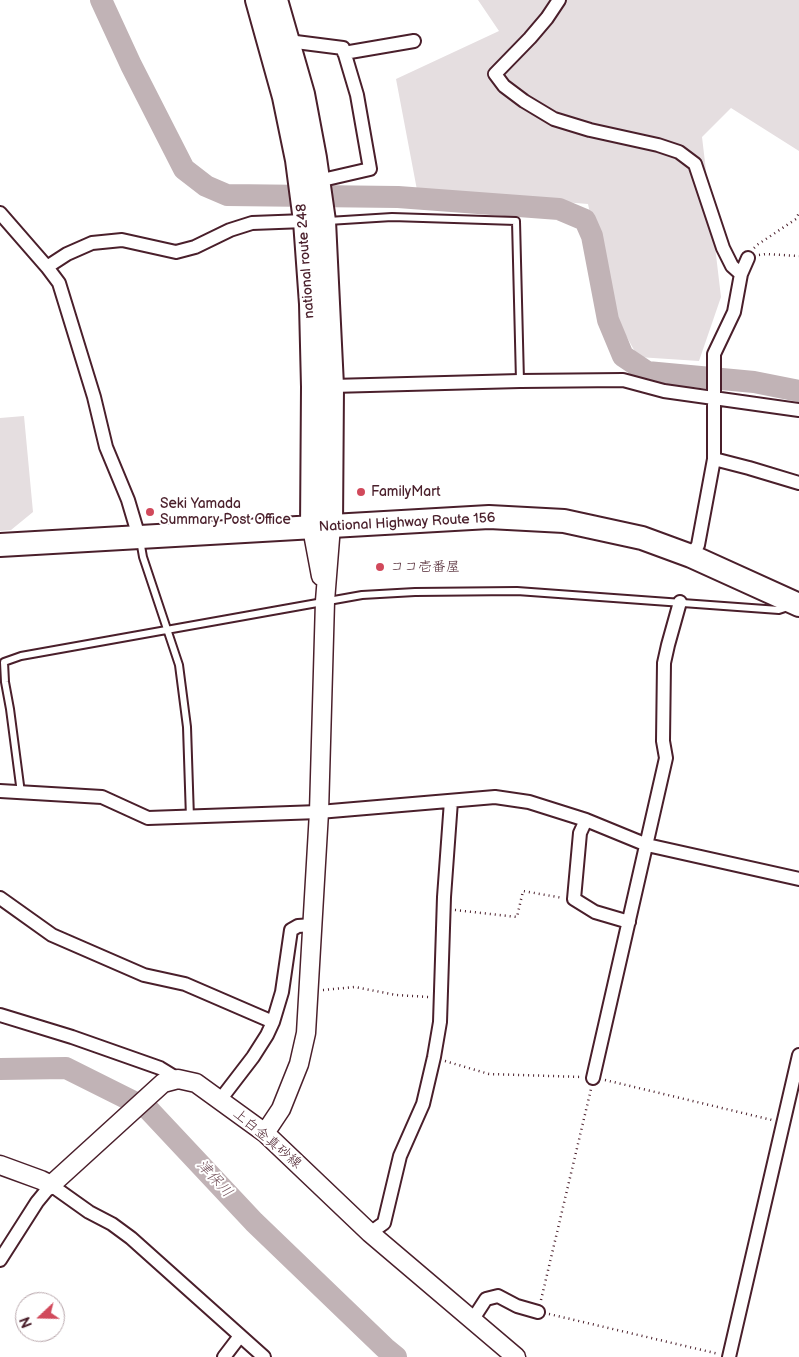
<!DOCTYPE html>
<meta charset="utf-8">
<style>
body{margin:0}
#map{position:relative;width:799px;height:1357px;overflow:hidden;background:#fff;font-family:"Balsamiq Sans",sans-serif}
canvas{display:block}
.north{position:absolute;left:15px;top:1292px;width:50px;height:50px;box-sizing:border-box;background:#fff;border:1px solid #b7a5aa;border-radius:50%;rotate:249deg;font-size:14px;font-weight:700;line-height:20px;text-align:center;color:#4a1f2b}
.north::after{content:'';display:block;margin:auto;width:18px;height:22px;background:#d1495b;clip-path:polygon(50% 0,100% 100%,50% 72%,0 100%)}
</style>
<div id="map">
<canvas width="799" height="1357"></canvas>
<div class="north">N</div>
</div>
<script>
const ctx = document.querySelector('canvas').getContext('2d');
ctx.lineJoin = 'round';
function paint(path, color) {
  ctx.fillStyle = color;
  ctx.fill(path, 'evenodd');
}
function shape(rows) {
  const path = new Path2D();
  for (const r of rows) {
    path.moveTo(r[0], r[1]);
    for (let i = 2; i < r.length; i += 2) path.lineTo(r[i], r[i + 1]);
  }
  return path;
}
function stroke(path, color, width, dash) {
  ctx.strokeStyle = color;
  ctx.lineWidth = width;
  ctx.lineCap = dash ? 'butt' : 'round';
  ctx.setLineDash(dash || []);
  ctx.stroke(path);
}
function label(font, color, halo, rows, align = 'center') {
  ctx.font = font + ' "Balsamiq Sans","Klee One",sans-serif';
  ctx.lineWidth = 4;
  ctx.setLineDash([]);
  ctx.textBaseline = 'middle';
  ctx.strokeStyle = halo;
  ctx.fillStyle = color;
  for (const [text, x, y, turn = 0] of rows) {
    ctx.save();
    ctx.translate(x, y);
    ctx.rotate((+turn || 0) * Math.PI / 180);
    ctx.textAlign = isNaN(turn) ? turn : align;
    if (halo) ctx.strokeText(text, 0, 0);
    ctx.fillText(text, 0, 0);
    ctx.restore();
  }
}
paint(shape([
 [478,0,799,0,799,151,731,108,702,137,721,297,699,361,638,357,611,309,588,204,417,190,396,79,499,31],
 [24,416,33,512,11,530,0,531,0,418]
]), '#e5dee0');
stroke(shape([
 [101,0,131,65,184,169,206,186,227,195,398,197,559,209,585,220,592,236,608,320,623,356,647,372,754,382,799,391],
 [0,1069,66,1068,148,1109,254,1222,385,1348,396,1357]
]), '#c1b3b6', 22);
const lane = shape([
 [328,221,392,217,516,221,520,381],
 [140,540,143,557,179,665,187,727,190,818],
 [21,793,10,709,5,682,4,662,21,656,362,595,415,592,517,591,779,610,788,607]
]);
const street = shape([
 [559,0,547,18,530,38,495,74,504,86,524,101,554,119,590,130,658,145,679,152,695,164,723,248,732,266,741,274],
 [288,41,343,48,357,95,370,169,318,181],
 [344,53,414,41],
 [0,213,47,267,59,283,94,397,106,447,128,500,139,537],
 [47,267,67,254,92,243,122,240,176,252,195,247,230,230,252,223,305,221],
 [332,386,520,381,623,380,664,391,799,410],
 [714,459,749,468,799,483],
 [691,556,698,545,714,459,714,354,734,312,741,274,748,258],
 [0,791,102,797,148,818,319,812,495,797,529,802,586,820,647,845,799,879],
 [586,820,580,833,574,899,595,912,629,922],
 [0,898,52,935,144,975,185,984,273,1022],
 [0,1015,72,1037,160,1068,178,1079],
 [593,1078,666,758,663,741,664,663,668,645,680,602],
 [220,1100,253,1057,267,1035,273,1022,282,992,291,930,298,926,313,925],
 [370,1233,384,1223,400,1156,423,1104,434,1057,440,1022,444,897,451,801],
 [0,1260,37,1202,51,1185,89,1212,112,1224,131,1238,264,1357],
 [473,1319,486,1299,498,1296,517,1306,538,1312],
 [224,1357,240,1336],
 [729,1357,799,1055]
]);
const secondary = shape([
 [312,528,321,576],
 [265,1133,281,1109,299,1064,306,1033,319,812,325,601,331,526],
 [0,1165,41,1180,51,1185,163,1083,178,1079,196,1083,265,1133,370,1233,516,1357]
]);
const highway = shape([
 [257,0,284,97,297,160,305,221,311,304,313,387,312,528],
 [276,0,303,94,315,158,324,221,332,386,331,526],
 [0,545,489,517,564,521,642,538,691,556,799,605]
]);
stroke(lane, '#4a1f2b', 10);
stroke(street, '#4a1f2b', 16);
stroke(secondary, '#4a1f2b', 21);
stroke(highway, '#4a1f2b', 26);
stroke(shape([
 [754,248,757,245,796,219,799,213],
 [759,255,766,254,799,256],
 [455,910,517,917,523,891,563,898],
 [323,990,355,987,396,995,429,997],
 [445,1061,489,1074,582,1077],
 [605,1080,772,1120],
 [541,1300,591,1089],
 [549,1314,719,1354]
]), '#4a1f2b', 2.5, [1, 4]);
stroke(lane, '#fff', 6);
stroke(street, '#fff', 12);
stroke(secondary, '#fff', 18);
stroke(highway, '#fff', 22);
for (const [x, y, r, color] of [
 [361,492,5,"#d1495b"],
 [150,512,5,"#d1495b"],
 [380,567,5,"#d1495b"]
]) {
  const dot = new Path2D();
  dot.arc(x, y, r, 0, 2 * Math.PI);
  ctx.fillStyle = color;
  ctx.fill(dot);
  stroke(dot, '#fff', 2);
}
label('14px', '#4a1f2b', '#fff', [
 ["national route 248",306,261,-94],
 ["National Highway Route 156",407,523,-3],
 ["上白金真砂線",267,1139,40]
]);
label('14px', '#4a1f2b', '#fff', [
 ["FamilyMart",371,492],
 ["Seki Yamada",160,504],
 ["Summary Post Office",160,520],
 ["ココ壱番屋",390,567]
], 'left');
label('italic 15px', '#74535c', '#fff', [
 ["津保川",214,1179,47]
]);
</script>
